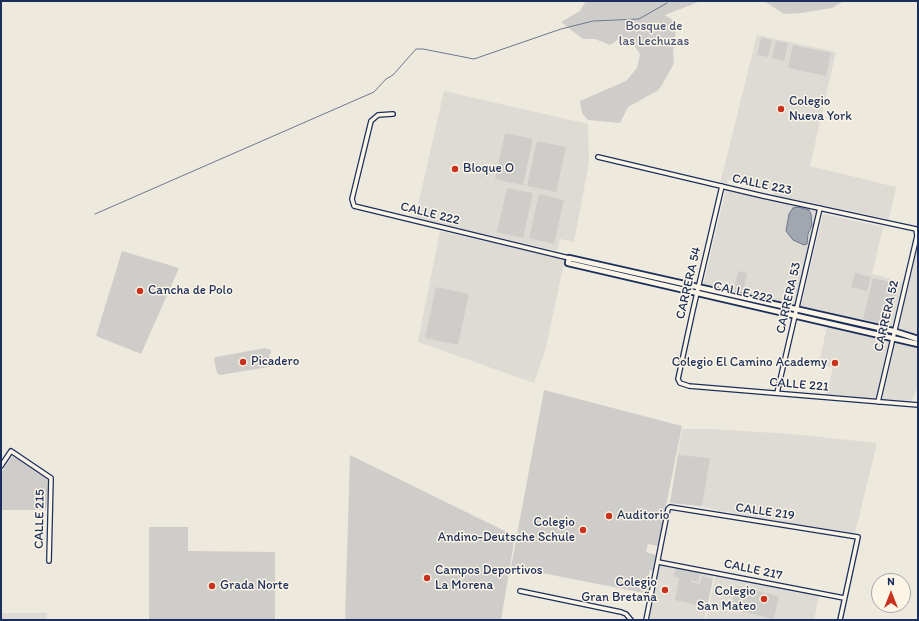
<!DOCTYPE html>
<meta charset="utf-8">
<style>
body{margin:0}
#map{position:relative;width:919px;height:621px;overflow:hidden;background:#eee9dd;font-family:Itim,sans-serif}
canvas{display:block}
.frame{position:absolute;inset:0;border:2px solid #1b2f5e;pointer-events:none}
.north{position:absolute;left:871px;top:573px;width:40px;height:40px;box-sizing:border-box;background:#fcf5e5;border:1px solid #a2a6af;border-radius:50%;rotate:0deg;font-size:11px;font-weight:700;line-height:16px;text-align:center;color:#1b2f5e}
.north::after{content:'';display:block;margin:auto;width:14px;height:18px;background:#c8321e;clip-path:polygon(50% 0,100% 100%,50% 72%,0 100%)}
</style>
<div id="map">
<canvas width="919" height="621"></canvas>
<div class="frame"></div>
<div class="north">N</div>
</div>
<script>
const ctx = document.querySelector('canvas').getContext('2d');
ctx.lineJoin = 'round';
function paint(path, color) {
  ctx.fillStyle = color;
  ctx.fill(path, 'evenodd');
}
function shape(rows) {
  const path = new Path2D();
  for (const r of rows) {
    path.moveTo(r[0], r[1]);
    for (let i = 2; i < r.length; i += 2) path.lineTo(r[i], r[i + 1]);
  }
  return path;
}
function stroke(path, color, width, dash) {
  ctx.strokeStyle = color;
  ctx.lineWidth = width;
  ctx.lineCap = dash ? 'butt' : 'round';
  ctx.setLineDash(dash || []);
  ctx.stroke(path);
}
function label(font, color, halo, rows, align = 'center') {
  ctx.font = font + ' Itim,sans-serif';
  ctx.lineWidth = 3;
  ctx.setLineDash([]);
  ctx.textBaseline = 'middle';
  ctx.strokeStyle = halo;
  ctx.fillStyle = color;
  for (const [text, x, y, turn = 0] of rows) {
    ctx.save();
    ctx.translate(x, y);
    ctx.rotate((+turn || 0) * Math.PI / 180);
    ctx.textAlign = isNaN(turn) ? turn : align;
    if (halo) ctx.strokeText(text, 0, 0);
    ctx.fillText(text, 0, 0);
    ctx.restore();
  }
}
paint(shape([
 [757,35,836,52,810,166,896,187,889,219,773,195,774,191,728,180,727,185,720,184],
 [444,91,588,124,589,162,574,242,560,239,557,251,415,218],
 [726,189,817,210,795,306,703,286],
 [823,214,883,227,872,274,903,282,892,328,801,306],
 [440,231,565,259,545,351,534,383,418,342],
 [918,243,918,335,898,329],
 [827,326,889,340,876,399,826,395,833,368,819,364],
 [895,341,918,348,918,387,910,403,882,400],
 [682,429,710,429,792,434,877,443,855,533,777,521,737,516,728,511,722,512,705,507,670,503],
 [659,564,714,575,704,620,647,620],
 [716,574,819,596,814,620,706,620],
 [1,613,47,613,47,620,1,620]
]), '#dedbd4');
paint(shape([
 [586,1,701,1,665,15,677,23,673,51,674,63,662,85,657,91,628,107,620,123,588,120,582,113,580,101,626,81,637,68,640,54,632,42,620,38,610,45,595,39,583,39,561,22,580,11],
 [764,1,844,1,832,8,801,13,784,14],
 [761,37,772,40,768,57,757,55],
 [776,41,788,43,784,61,772,58],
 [793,45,831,53,826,76,788,68],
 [505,133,533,139,523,185,495,179],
 [537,141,566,147,556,192,527,186],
 [507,188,533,193,523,238,497,232],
 [539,194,564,200,554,244,529,238],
 [122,251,179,268,141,354,96,336],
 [738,271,747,273,743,291,734,289],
 [855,273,871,277,867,291,851,287],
 [873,278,899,284,889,325,863,319],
 [436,287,469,294,458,345,425,338],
 [265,348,271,350,271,354,269,354,271,365,269,367,220,375,217,373,214,359,216,357],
 [544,390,682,426,658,546,648,544,646,552,656,555,653,571,650,570,648,577,651,579,649,594,511,567],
 [350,455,515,536,501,620,345,620],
 [678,455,710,458,702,506,670,503],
 [12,456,50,478,46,510,1,510,1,473],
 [149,527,188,527,188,551,275,552,275,620,149,620],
 [676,567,700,572,698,582,691,580,691,582,700,584,702,576,713,579,707,607,675,600,679,578,674,576],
 [736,586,779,596,774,619,731,609]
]), '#cfcdca');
const water = shape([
 [793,208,798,207,809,210,811,214,812,225,808,234,807,244,804,245,793,240,786,231,789,214,793,208]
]);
paint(water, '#a2a7af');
stroke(water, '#6c778f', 1);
stroke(shape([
 [95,214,374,92,386,79,393,75,416,49,423,49,474,59,561,29,593,21,639,19,667,3]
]), '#6c778f', 1);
const minor = shape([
 [393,114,378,115,371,121,352,199,354,206,569,258],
 [598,157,763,196,916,229,917,236,878,402],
 [722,186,693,310,678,379,680,383,689,386,918,405],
 [777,393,820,208],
 [1,466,11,451,51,478,49,561],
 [658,562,844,598],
 [520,591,621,612,626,614,631,620],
 [646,620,668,509,670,507,858,537,840,620]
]);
const tertiary = shape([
 [918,339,893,331,569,258,568,263,918,344]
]);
stroke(minor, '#1b2f5e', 6);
stroke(tertiary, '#1b2f5e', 8);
stroke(minor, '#fcf5e5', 3.5);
stroke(tertiary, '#fcf5e5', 4.5);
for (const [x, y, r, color] of [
 [781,109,4,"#c8321e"],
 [455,169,4,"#c8321e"],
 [140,291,4,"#c8321e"],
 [243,362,4,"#c8321e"],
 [835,363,4,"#c8321e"],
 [609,516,4,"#c8321e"],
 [583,530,4,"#c8321e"],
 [427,578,4,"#c8321e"],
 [212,586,4,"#c8321e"],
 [665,590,4,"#c8321e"],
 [764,599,4,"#c8321e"]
]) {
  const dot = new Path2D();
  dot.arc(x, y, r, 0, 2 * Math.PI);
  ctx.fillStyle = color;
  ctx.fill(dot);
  stroke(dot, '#fcf5e5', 1.5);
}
label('13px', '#485679', '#fcf5e5', [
 ["Bosque de",654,27],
 ["las Lechuzas",654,42]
]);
label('13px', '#1b2f5e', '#fcf5e5', [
 ["Colegio",789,102],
 ["Nueva York",789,117],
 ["Bloque O",463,169],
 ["Cancha de Polo",148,291],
 ["Picadero",251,362],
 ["Colegio El Camino Academy",827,363,"right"],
 ["Auditorio",617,516],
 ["Colegio",575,523,"right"],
 ["Andino-Deutsche Schule",575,538,"right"],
 ["Campos Deportivos",435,571],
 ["La Morena",435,586],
 ["Colegio",657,583,"right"],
 ["Gran Bretaña",657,598,"right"],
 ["Grada Norte",220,586],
 ["Colegio",756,592,"right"],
 ["San Mateo",756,607,"right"]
], 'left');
label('13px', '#1b2f5e', '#fcf5e5', [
 ["CALLE 223",762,185,12],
 ["CALLE 222",430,214,14],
 ["CARRERA 54",689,283,-77],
 ["CALLE 222",743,293,13],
 ["CARRERA 53",789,298,-77],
 ["CARRERA 52",887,316,-77],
 ["CALLE 221",799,385,5],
 ["CALLE 219",765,512,8],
 ["CALLE 215",40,519,-89],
 ["CALLE 217",753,570,12]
]);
</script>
